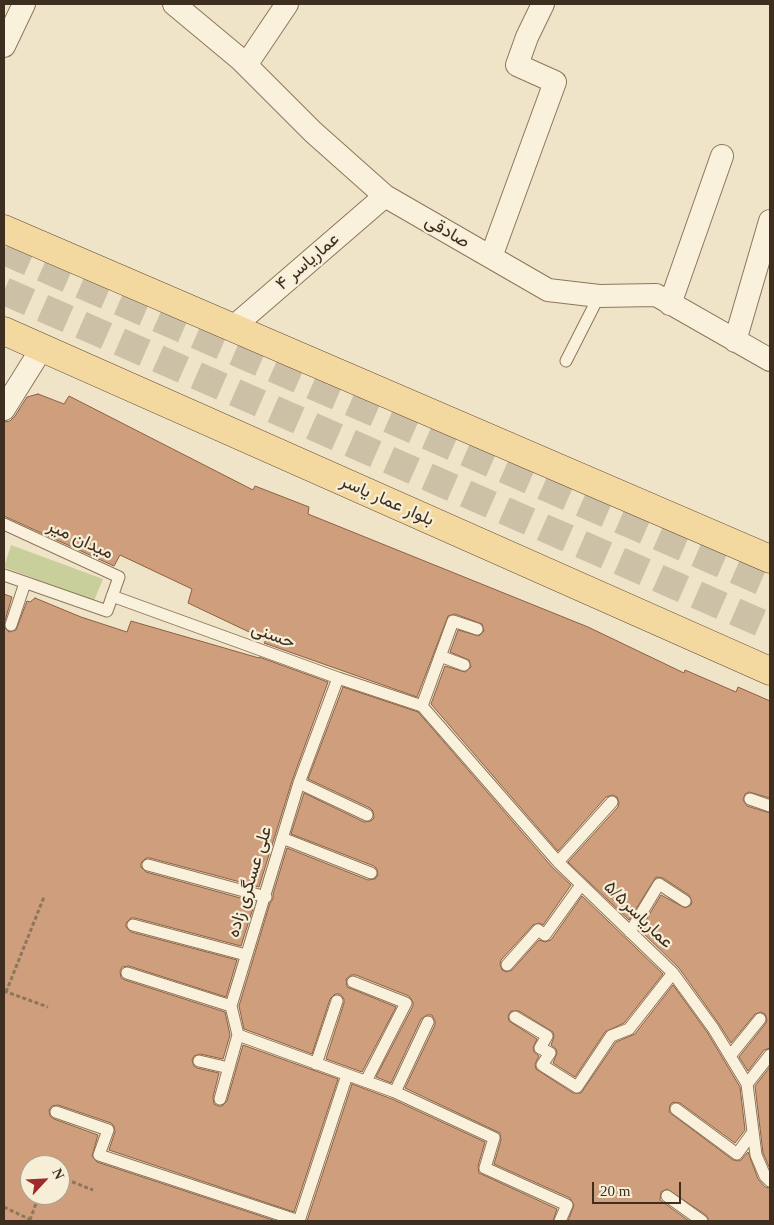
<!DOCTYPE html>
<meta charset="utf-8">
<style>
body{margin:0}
#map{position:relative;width:774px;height:1225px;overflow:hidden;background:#f0e4c8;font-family:"Times New Roman",serif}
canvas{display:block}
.frame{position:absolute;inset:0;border:5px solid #3d2e20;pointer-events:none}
.north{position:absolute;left:20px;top:1155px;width:50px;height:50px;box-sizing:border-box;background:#f7eed8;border:1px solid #ada18e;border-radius:50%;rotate:65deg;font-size:14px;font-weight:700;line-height:20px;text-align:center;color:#3d2e20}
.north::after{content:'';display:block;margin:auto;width:18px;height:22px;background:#9e2a2b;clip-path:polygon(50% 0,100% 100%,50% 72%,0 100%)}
.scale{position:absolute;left:592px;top:1182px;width:89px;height:22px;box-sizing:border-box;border:2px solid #3d2e20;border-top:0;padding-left:6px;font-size:15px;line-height:18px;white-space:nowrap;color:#3d2e20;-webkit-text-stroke:4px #f7eed8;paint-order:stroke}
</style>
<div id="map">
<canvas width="774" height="1225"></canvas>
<div class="frame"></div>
<div class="north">N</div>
<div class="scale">20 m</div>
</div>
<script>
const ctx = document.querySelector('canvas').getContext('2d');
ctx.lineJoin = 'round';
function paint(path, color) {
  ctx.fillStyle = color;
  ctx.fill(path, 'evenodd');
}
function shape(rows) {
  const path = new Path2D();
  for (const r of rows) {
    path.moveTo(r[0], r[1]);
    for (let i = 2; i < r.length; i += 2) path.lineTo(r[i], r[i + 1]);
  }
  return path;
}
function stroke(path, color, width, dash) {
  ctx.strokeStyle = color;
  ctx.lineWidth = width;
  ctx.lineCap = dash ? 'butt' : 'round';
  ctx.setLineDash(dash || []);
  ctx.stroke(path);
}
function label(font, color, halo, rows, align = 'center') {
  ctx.font = font + ' "Times New Roman",Vazirmatn,serif';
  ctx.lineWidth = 4.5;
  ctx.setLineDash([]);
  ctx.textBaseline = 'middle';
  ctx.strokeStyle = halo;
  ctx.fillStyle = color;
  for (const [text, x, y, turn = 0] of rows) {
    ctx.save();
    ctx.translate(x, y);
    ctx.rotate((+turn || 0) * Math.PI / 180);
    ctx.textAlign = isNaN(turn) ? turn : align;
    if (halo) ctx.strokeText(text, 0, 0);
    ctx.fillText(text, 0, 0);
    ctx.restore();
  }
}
paint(shape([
 [11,545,103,579,94,601,4,567]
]), '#c9cf9b');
const building = shape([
 [38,394,64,404,69,396,253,490,255,486,309,507,308,514,588,627,684,673,685,670,736,692,738,687,770,701,770,798,749,792,745,794,743,800,747,806,770,813,770,1048,764,1050,748,1071,739,1057,766,1023,767,1020,765,1014,761,1012,755,1014,731,1043,719,1024,679,968,640,930,661,895,685,908,691,905,692,902,689,895,663,878,656,877,629,920,568,862,618,807,619,803,617,797,613,795,606,797,558,851,431,704,445,666,465,672,471,667,469,660,450,652,458,630,479,636,484,631,482,624,455,614,448,616,417,697,264,643,266,640,188,603,192,589,120,555,114,566,4,516,4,422,10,421,15,416,27,397,38,394],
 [4,594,12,597,4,624,4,594],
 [35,598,81,617,127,632,131,621,259,658,259,657,328,682,292,781,259,887,150,858,146,858,141,863,141,867,146,872,255,902,241,946,135,918,131,918,126,923,126,927,131,932,237,960,226,997,129,966,122,967,120,971,121,978,125,980,225,1012,230,1035,223,1059,200,1054,194,1056,192,1060,194,1066,197,1068,219,1073,213,1097,214,1104,218,1106,222,1106,227,1101,243,1045,338,1079,294,1212,109,1150,115,1132,114,1126,111,1123,58,1105,52,1106,49,1110,50,1116,54,1119,98,1135,92,1156,97,1162,276,1221,4,1221,4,627,9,632,16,630,27,601,30,602,35,598],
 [30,1165,60,1165,60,1195,30,1195,30,1165],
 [343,687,418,712,552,867,571,885,543,925,539,923,533,925,501,960,500,964,502,970,506,972,512,970,539,940,545,942,551,940,582,896,663,974,624,1023,605,1032,575,1077,553,1063,557,1053,556,1049,551,1045,554,1037,553,1032,519,1011,511,1011,508,1016,509,1021,537,1039,533,1048,534,1052,539,1056,535,1064,536,1069,573,1093,581,1093,616,1042,635,1034,673,985,707,1032,740,1087,745,1130,735,1143,680,1103,673,1102,670,1105,669,1112,733,1160,740,1161,748,1152,758,1179,765,1187,770,1188,770,1221,709,1221,706,1215,667,1189,661,1192,660,1200,689,1221,568,1221,574,1205,570,1198,494,1164,501,1140,500,1133,405,1088,435,1025,435,1021,432,1015,427,1015,421,1019,391,1083,376,1077,413,1006,413,1002,409,996,356,975,351,975,346,979,347,987,396,1007,362,1072,326,1059,344,1003,344,999,340,994,335,994,330,999,312,1054,244,1029,239,1006,270,903,273,899,273,894,287,848,368,880,375,879,378,875,377,869,374,866,291,834,304,793,364,822,371,821,374,818,373,811,370,808,308,779,343,687],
 [770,1067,770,1169,763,1153,755,1086,770,1067],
 [352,1084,392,1099,485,1142,478,1166,479,1173,557,1209,553,1221,307,1221,352,1084]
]);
paint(building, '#cf9f7d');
stroke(building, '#8d5f41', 1);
stroke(shape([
 [4,251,770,585],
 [4,291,770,627]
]), '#ccc0a6', 28, [28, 14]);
const service = shape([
 [566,361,599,296],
 [4,524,119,577,107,611,4,575],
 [112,596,338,678,422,706],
 [11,625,25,583],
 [440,656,464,665],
 [422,706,558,862,673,973,713,1028,747,1084,756,1155,765,1176,770,1181],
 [422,706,453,621,477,629],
 [299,783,367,815],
 [750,799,770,806],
 [282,838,371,873],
 [558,862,612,802],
 [148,865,266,897],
 [133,925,246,955],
 [630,932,659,884,685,901],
 [507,965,538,930,545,935,581,885],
 [127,973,231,1006],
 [353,982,406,1003,366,1081],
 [515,1017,547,1036,540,1048,550,1053,542,1065,577,1087,611,1036,629,1029,673,973],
 [238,1035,395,1092,494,1138,485,1168,567,1205,560,1221],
 [730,1056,760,1019],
 [199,1061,229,1068],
 [316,1064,337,1001],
 [747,1084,770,1055],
 [395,1092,428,1022],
 [220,1099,238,1035,231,1006,299,783,338,678],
 [676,1109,737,1154,753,1132],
 [56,1112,108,1130,99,1155,299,1221],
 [667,1196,702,1221],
 [299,1221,347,1075]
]);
const minor = shape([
 [174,4,240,59,313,132,385,196,548,290,599,296,656,295,770,360],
 [4,46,24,4],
 [246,65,287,4],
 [491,257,555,82,517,65,527,37,543,4],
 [670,304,722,156],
 [232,328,385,196],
 [735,341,770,221],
 [4,409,42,348]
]);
const primary = shape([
 [4,229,770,559],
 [4,331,770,671]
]);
stroke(service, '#8d765c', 13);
stroke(minor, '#8d765c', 24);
stroke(primary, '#5b4430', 29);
stroke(shape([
 [4,991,48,1007],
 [6,992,44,897],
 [60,1177,93,1190],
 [4,1207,33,1221],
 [30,1220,39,1195]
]), '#8d765c', 3, [4, 2.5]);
stroke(service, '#faf1dc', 11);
stroke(minor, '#faf1dc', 22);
stroke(primary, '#f3d9a0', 28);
label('18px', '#3d2e20', '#f7eed8', [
 ["صادقی",447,232,30],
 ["عماریاسر ۴",308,262,-41],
 ["بلوار عمار یاسر",387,501,24],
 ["میدان میر",80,540,25],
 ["حسنی",273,636,20],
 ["علی عسگری زاده",250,882,-73],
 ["عماریاسر۵/۵",638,915,44]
]);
</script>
